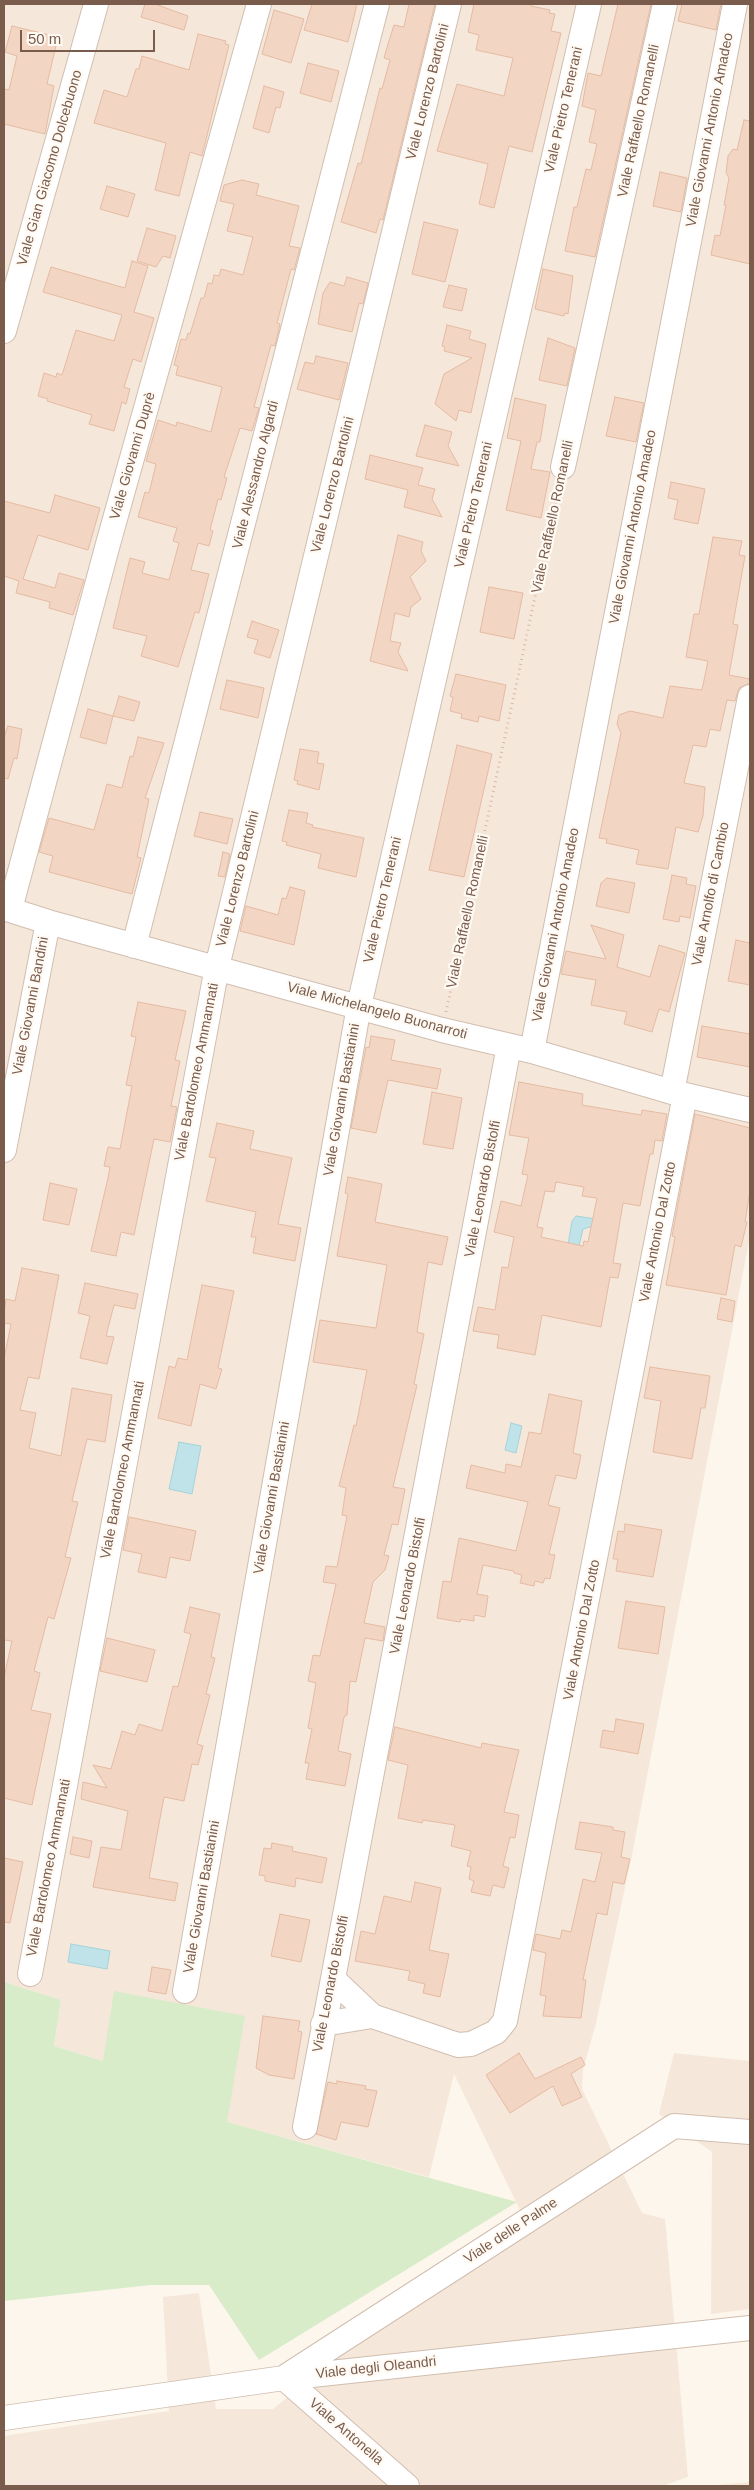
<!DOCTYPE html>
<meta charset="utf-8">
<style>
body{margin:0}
#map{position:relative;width:754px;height:2490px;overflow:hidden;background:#fdf6ec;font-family:Arial,sans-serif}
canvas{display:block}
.frame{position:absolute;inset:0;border:5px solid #7a5c4d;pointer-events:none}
.scale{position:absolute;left:20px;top:30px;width:135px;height:22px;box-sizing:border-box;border:2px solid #7a5c4d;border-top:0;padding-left:6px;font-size:15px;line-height:18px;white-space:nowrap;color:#7a5c4d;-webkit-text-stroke:4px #fffaf3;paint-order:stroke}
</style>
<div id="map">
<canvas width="754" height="2490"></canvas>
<div class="frame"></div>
<div class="scale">50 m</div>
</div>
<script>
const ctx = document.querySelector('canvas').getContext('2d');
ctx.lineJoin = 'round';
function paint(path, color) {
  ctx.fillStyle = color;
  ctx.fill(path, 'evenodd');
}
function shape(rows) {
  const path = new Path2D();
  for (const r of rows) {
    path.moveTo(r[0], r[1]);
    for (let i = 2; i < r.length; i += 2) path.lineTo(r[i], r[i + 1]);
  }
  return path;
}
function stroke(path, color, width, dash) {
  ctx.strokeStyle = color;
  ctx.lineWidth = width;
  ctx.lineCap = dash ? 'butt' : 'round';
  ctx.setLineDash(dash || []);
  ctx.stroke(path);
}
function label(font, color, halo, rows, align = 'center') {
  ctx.font = font + ' Arial,sans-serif';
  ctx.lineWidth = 4.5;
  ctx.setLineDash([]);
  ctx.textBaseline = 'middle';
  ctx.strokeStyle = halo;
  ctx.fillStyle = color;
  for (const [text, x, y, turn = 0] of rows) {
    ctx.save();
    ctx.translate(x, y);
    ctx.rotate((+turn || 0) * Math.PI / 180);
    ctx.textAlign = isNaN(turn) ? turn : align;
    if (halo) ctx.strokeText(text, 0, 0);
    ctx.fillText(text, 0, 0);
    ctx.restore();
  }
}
paint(shape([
 [4,4,750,4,750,1236,632,1855,596,2023,583,2070,582,2089,642,2213,665,2219,688,2477,662,2486,4,2486,4,2436,169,2411,163,2297,199,2293,216,2409,273,2409,335,2359,531,2233,454,2074,429,2177,226,2122,244,2016,103,2061,54,2046,61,2000,4,1982],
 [674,2053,750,2061,750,2309,711,2314,712,2152,659,2114],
 [750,2482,750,2486,717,2486,716,2485]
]), '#f5e8da');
paint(shape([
 [4,1982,61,2000,54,2046,103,2061,114,1991,245,2016,227,2122,517,2202,259,2360,209,2285,151,2285,4,2301]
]), '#d8ecc9');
const water = shape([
 [576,1216,596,1219,594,1226,583,1229,579,1246,568,1245,572,1221,576,1216],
 [511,1423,522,1426,516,1453,505,1450,511,1423],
 [179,1442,201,1446,192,1494,169,1489,179,1442],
 [71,1944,110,1951,107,1969,68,1962,71,1944]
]);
paint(water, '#bfe3e8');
stroke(water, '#a5d3da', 1);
const building = shape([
 [145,4,155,4,188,16,184,30,141,17,145,4],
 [312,4,357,4,348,42,304,30,312,4],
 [409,4,435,4,383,220,380,219,376,233,341,222,358,163,361,164,380,88,382,89,390,60,384,58,388,44,394,25,404,27,409,4],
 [474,4,531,4,531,6,550,10,549,13,555,14,551,31,561,33,532,152,509,146,494,208,479,204,488,164,437,151,457,84,504,96,513,58,476,50,479,35,468,32,474,4],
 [618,4,651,4,595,257,565,251,574,207,577,207,586,169,591,170,597,144,589,142,596,110,582,106,588,73,601,76,618,4],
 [682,4,721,4,716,30,678,21,682,4],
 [274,10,304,19,291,63,262,54,274,10],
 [12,26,58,37,47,84,54,86,45,134,4,124,4,89,9,90,17,56,5,52,12,26],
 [198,34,226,41,225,44,229,45,202,156,190,152,179,196,155,190,166,143,94,123,104,90,127,97,136,69,139,69,142,56,189,70,198,34],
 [308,63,339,71,331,102,300,93,308,63],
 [264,86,284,92,280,108,276,107,269,133,253,128,264,86],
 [744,120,750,121,750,264,711,255,715,235,720,236,726,205,724,205,729,178,726,173,728,156,733,149,737,150,744,120],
 [660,172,687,178,681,212,653,206,660,172],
 [242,180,259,184,256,195,299,206,289,246,300,248,294,270,291,269,277,323,280,324,275,346,271,345,254,407,259,408,252,431,240,428,224,477,227,478,221,500,218,499,210,530,213,531,209,546,198,543,191,570,209,574,199,613,195,612,178,667,141,656,147,636,113,628,130,558,145,562,142,573,169,580,179,543,173,541,177,528,138,517,145,492,149,493,156,464,146,461,158,420,176,426,177,422,211,432,222,387,176,375,178,366,174,365,181,339,186,340,188,333,190,334,201,298,204,298,208,283,212,284,214,275,219,276,221,269,243,275,253,237,227,231,234,204,220,201,224,185,242,180],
 [107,186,135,194,128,217,100,209,107,186],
 [424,222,458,230,445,282,412,274,424,222],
 [147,228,176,236,170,258,163,256,156,267,137,261,147,228],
 [132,261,148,266,134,312,154,318,141,362,133,359,124,387,130,389,126,404,122,402,114,431,89,424,92,415,47,401,48,399,38,396,44,373,56,377,57,373,62,375,76,330,114,341,122,315,43,292,51,267,125,288,132,261],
 [543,269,573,276,568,314,565,313,564,316,535,309,543,269],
 [347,277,368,283,363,304,359,303,352,332,318,324,323,293,330,282,344,286,347,277],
 [449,285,467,289,462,311,443,307,449,285],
 [447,325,471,331,469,339,486,344,471,413,459,410,456,421,435,404,444,374,472,358,444,351,445,347,442,346,447,325],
 [548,338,575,348,567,386,539,380,548,338],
 [316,356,348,363,339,400,297,389,305,362,314,364,316,356],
 [615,397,644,403,636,442,606,436,615,397],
 [515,398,546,405,540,442,537,442,531,469,550,472,541,518,506,510,521,441,507,438,515,398],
 [425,425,452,432,448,446,459,466,416,456,425,425],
 [370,455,423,468,418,485,435,489,432,499,442,517,404,507,408,490,365,479,370,455],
 [671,482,705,489,698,524,674,519,678,500,668,498,671,482],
 [55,495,100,508,88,550,38,535,23,579,55,588,59,573,84,580,73,615,49,608,50,602,16,593,19,581,4,576,4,501,50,513,55,495],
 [398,535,423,542,421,551,426,561,410,577,421,599,411,607,409,617,395,613,390,641,401,643,398,652,408,671,370,661,398,535],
 [713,537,742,541,739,555,745,556,733,624,738,625,729,675,750,679,750,683,739,688,735,701,727,700,720,731,710,729,706,747,693,745,684,783,705,787,703,816,698,832,676,827,668,869,636,864,639,850,606,843,607,839,599,838,621,733,617,724,619,715,630,711,663,718,670,686,702,690,708,661,686,657,694,614,699,614,713,537],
 [489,587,523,593,514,639,480,632,489,587],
 [252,621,279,630,270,658,254,653,258,640,247,637,252,621],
 [456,674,506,685,499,721,479,716,478,722,461,718,462,714,450,711,453,697,450,696,456,674],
 [227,680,264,688,258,718,220,709,227,680],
 [119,696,140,702,134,721,113,716,119,696],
 [88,709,113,716,106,744,80,737,88,709],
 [8,726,22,729,17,759,14,758,8,779,4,778,4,737,8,726],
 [138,737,164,743,145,798,149,799,137,857,141,858,132,894,49,872,53,856,39,852,49,818,94,830,107,784,122,788,130,756,133,757,138,737],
 [457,745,492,754,464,877,429,870,457,745],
 [300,749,319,752,317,763,324,764,319,790,297,784,298,781,294,780,300,749],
 [289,810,308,813,306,823,313,825,312,827,364,838,356,877,318,868,321,854,286,845,287,842,282,841,289,810],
 [200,812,233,819,227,844,194,836,200,812],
 [223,852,230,854,225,877,218,876,223,852],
 [672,875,687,878,686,884,696,886,690,918,680,916,679,922,663,919,672,875],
 [607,878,635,883,629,913,596,906,601,883,607,878],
 [290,887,305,891,294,945,240,931,246,906,278,915,282,898,286,899,290,887],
 [591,925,624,935,617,967,650,977,659,945,685,953,669,1012,659,1009,652,1032,624,1024,627,1012,591,1005,596,980,561,974,566,951,606,959,591,925],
 [736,940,750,943,750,985,728,981,736,940],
 [138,1002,186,1011,175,1060,180,1061,171,1106,177,1107,170,1142,154,1139,134,1235,121,1232,116,1256,91,1251,108,1178,110,1167,104,1166,108,1147,120,1149,132,1086,126,1085,136,1037,131,1036,138,1002],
 [702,1026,750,1034,750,1067,697,1057,702,1026],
 [371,1036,395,1040,391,1060,441,1069,437,1089,388,1080,376,1133,351,1128,366,1047,369,1048,371,1036],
 [519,1082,583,1094,582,1105,641,1115,642,1110,667,1114,662,1141,655,1140,653,1154,650,1154,640,1206,623,1203,613,1263,621,1264,618,1278,610,1277,601,1327,542,1315,535,1355,497,1348,499,1335,473,1331,478,1307,495,1310,502,1267,508,1268,514,1237,494,1232,501,1201,521,1206,528,1175,522,1174,529,1138,509,1135,519,1082],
 [556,1182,584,1187,582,1196,597,1198,588,1242,584,1241,583,1246,541,1237,543,1228,537,1227,545,1191,554,1192,556,1182],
 [432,1092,462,1098,453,1149,423,1144,432,1092],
 [695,1114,750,1128,750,1191,745,1222,747,1222,741,1247,735,1245,726,1295,666,1285,675,1237,672,1236,695,1114],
 [217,1123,254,1131,250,1149,292,1158,278,1224,301,1228,295,1261,253,1253,256,1237,251,1237,256,1212,206,1201,216,1158,209,1157,217,1123],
 [348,1177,382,1184,375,1222,448,1237,442,1265,428,1262,417,1332,424,1334,414,1384,417,1385,393,1487,405,1489,398,1525,392,1524,384,1555,389,1556,385,1570,373,1582,364,1623,385,1627,383,1641,365,1638,356,1682,350,1681,347,1715,344,1717,338,1751,351,1754,345,1786,306,1779,309,1763,305,1763,312,1729,308,1728,316,1683,308,1681,313,1655,320,1656,336,1584,323,1582,326,1566,337,1567,347,1516,342,1515,346,1488,339,1486,354,1425,356,1426,367,1370,313,1362,320,1320,376,1328,387,1265,337,1256,348,1194,345,1193,348,1177],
 [50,1183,77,1189,69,1225,43,1220,50,1183],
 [22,1268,59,1275,39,1379,28,1377,20,1410,36,1413,29,1448,61,1456,72,1388,112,1395,105,1442,87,1439,72,1501,78,1502,65,1557,71,1558,54,1619,48,1617,34,1671,40,1673,31,1710,51,1714,32,1805,4,1798,4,1677,12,1641,4,1640,4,1359,11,1324,4,1323,4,1314,6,1299,15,1301,22,1268],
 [85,1283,138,1294,135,1309,114,1305,106,1336,114,1337,107,1364,80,1358,90,1316,78,1313,85,1283],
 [202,1285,234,1291,218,1368,222,1369,216,1389,200,1384,191,1426,158,1418,169,1366,175,1368,178,1358,187,1360,202,1285],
 [721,1298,735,1301,732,1322,717,1319,721,1298],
 [650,1367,710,1376,705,1408,701,1408,692,1459,653,1452,661,1401,644,1398,650,1367],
 [549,1394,582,1401,573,1453,581,1455,576,1479,556,1475,548,1505,560,1508,549,1554,555,1555,550,1579,545,1578,543,1583,535,1581,534,1586,520,1583,522,1575,514,1573,514,1571,483,1565,477,1594,488,1596,485,1617,474,1615,474,1621,461,1619,460,1622,437,1618,443,1581,451,1582,459,1538,516,1551,528,1502,466,1488,471,1465,505,1473,506,1464,521,1467,529,1432,541,1434,549,1394],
 [129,1517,196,1531,190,1561,170,1557,166,1578,138,1572,142,1554,123,1550,129,1517],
 [625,1524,662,1530,653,1577,616,1571,618,1559,613,1559,618,1531,624,1532,625,1524],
 [626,1601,665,1607,658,1654,618,1648,626,1601],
 [190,1607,220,1614,211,1657,215,1658,206,1694,210,1695,197,1744,203,1746,198,1765,192,1764,184,1801,164,1797,149,1878,178,1883,175,1901,93,1887,101,1847,121,1850,128,1811,81,1799,83,1782,107,1788,93,1765,111,1769,122,1731,135,1735,139,1724,162,1731,173,1686,178,1687,191,1634,184,1632,190,1607],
 [107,1638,155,1650,147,1682,100,1671,107,1638],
 [616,1719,644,1724,638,1754,600,1747,603,1730,614,1732,616,1719],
 [395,1727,481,1748,482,1743,519,1750,504,1812,519,1815,515,1838,510,1837,503,1866,509,1868,504,1888,493,1885,490,1896,471,1892,474,1881,469,1879,471,1867,467,1866,471,1851,451,1846,455,1825,423,1820,422,1823,398,1818,408,1765,388,1760,395,1727],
 [580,1822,613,1827,613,1830,625,1832,621,1857,630,1859,624,1884,613,1882,607,1915,597,1913,583,1980,586,1980,581,2018,543,2016,546,1996,540,1995,546,1953,533,1950,536,1934,560,1939,562,1930,571,1932,583,1879,595,1882,602,1853,575,1849,580,1822],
 [73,1837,92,1841,89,1858,70,1854,73,1837],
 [272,1843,293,1847,292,1851,327,1858,322,1883,296,1878,295,1887,265,1881,265,1876,259,1875,264,1848,271,1849,272,1843],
 [4,1858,23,1862,10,1923,4,1922,4,1858],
 [415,1882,441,1888,429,1950,449,1954,440,1997,423,1993,425,1984,408,1980,410,1971,355,1961,361,1931,375,1934,384,1896,411,1902,415,1882],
 [280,1914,310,1920,301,1962,271,1956,280,1914],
 [152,1967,171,1970,166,1994,148,1991,152,1967],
 [263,2016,300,2021,298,2031,302,2032,294,2079,269,2075,256,2068,263,2016],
 [519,2053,535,2079,581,2057,585,2065,571,2074,582,2097,562,2106,553,2086,510,2113,486,2075,519,2053],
 [337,2081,366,2086,365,2089,377,2091,368,2127,341,2122,336,2140,316,2134,328,2082,337,2084,337,2081]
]);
paint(building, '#f3d5c3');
stroke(building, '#e6bba3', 1);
const minor = shape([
 [4,331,96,4],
 [563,467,665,4],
 [4,908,48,922,442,1030,532,1051,672,1092,750,1110],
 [10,909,108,544,259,4],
 [134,946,377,4],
 [532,1051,735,4],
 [672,1092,750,697],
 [4,1150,48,922],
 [30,1974,217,967,449,4],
 [185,1991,359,1006,589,4],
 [372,2016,458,2045,471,2044,496,2032,505,2021,685,1095],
 [323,2024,372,2016,333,1979],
 [305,2127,509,1046],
 [288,2375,674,2126,750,2132],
 [284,2378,407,2486],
 [4,2418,284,2378,750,2328]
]);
stroke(minor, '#d1beb0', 26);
stroke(shape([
 [446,1012,559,485]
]), '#d9b8a5', 3, [1, 4]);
stroke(minor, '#fff', 24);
label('14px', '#7a5c4d', '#fffaf3', [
 ["Viale Lorenzo Bartolini",428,92,-76],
 ["Viale Pietro Tenerani",564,110,-77],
 ["Viale Raffaello Romanelli",639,121,-78],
 ["Viale Giovanni Antonio Amadeo",710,130,-79],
 ["Viale Gian Giacomo Dolcebuono",50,168,-74],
 ["Viale Giovanni Duprè",133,456,-74],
 ["Viale Alessandro Algardi",256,475,-76],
 ["Viale Lorenzo Bartolini",333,485,-76],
 ["Viale Pietro Tenerani",474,505,-77],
 ["Viale Raffaello Romanelli",553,517,-78],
 ["Viale Giovanni Antonio Amadeo",633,527,-79],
 ["Viale Lorenzo Bartolini",238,879,-76],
 ["Viale Arnolfo di Cambio",711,894,-79],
 ["Viale Pietro Tenerani",383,900,-77],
 ["Viale Raffaello Romanelli",468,912,-78],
 ["Viale Giovanni Antonio Amadeo",556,925,-79],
 ["Viale Giovanni Bandini",31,1006,-79],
 ["Viale Michelangelo Buonarroti",377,1011,15],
 ["Viale Bartolomeo Ammannati",197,1072,-79],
 ["Viale Giovanni Bastianini",342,1100,-80],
 ["Viale Leonardo Bistolfi",483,1189,-79],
 ["Viale Antonio Dal Zotto",658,1232,-79],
 ["Viale Bartolomeo Ammannati",123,1470,-79],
 ["Viale Giovanni Bastianini",272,1498,-80],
 ["Viale Leonardo Bistolfi",408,1586,-79],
 ["Viale Antonio Dal Zotto",582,1630,-79],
 ["Viale Bartolomeo Ammannati",49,1868,-79],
 ["Viale Giovanni Bastianini",202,1897,-80],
 ["Viale Leonardo Bistolfi",331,1984,-79],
 ["Viale delle Palme",511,2231,-33],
 ["Viale degli Oleandri",376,2368,-6],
 ["Viale Antonella",346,2432,41]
]);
</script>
